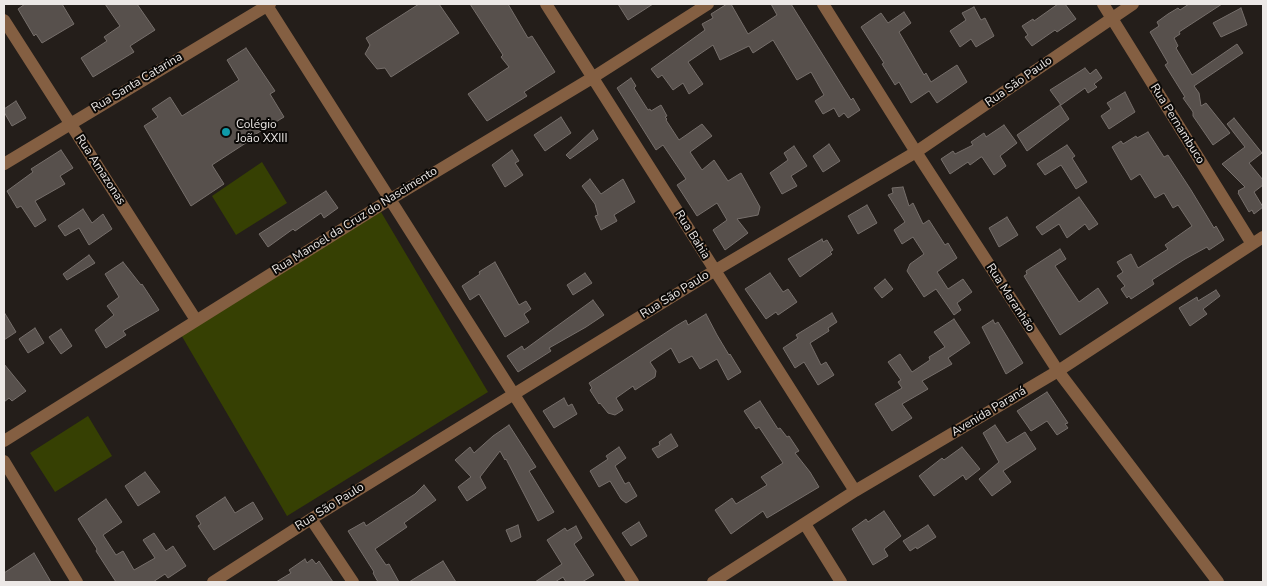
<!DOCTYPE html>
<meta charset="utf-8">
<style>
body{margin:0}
#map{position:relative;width:1267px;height:586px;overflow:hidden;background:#241e1a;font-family:"Nunito Sans",sans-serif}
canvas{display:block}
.frame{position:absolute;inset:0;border:5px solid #ece8e6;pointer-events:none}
</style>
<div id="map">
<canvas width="1267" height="586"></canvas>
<div class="frame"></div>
</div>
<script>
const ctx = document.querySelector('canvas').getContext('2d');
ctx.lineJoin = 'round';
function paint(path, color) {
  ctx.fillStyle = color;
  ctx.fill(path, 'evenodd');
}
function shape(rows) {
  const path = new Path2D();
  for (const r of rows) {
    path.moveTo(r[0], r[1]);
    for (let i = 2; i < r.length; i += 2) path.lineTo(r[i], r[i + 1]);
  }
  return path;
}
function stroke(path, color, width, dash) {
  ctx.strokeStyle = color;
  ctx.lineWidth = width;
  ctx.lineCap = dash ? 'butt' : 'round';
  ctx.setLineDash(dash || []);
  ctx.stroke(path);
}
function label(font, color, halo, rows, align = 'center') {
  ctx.font = font + ' "Nunito Sans",sans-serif';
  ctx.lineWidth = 4;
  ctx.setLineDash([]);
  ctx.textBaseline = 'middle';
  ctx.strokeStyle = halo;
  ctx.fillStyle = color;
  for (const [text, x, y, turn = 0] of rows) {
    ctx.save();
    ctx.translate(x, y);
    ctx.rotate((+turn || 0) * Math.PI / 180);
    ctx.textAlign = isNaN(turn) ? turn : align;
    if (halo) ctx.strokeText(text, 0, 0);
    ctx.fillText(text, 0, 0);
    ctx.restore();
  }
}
paint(shape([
 [262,162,287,203,236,235,212,196],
 [381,212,488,392,287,516,180,333],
 [88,416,112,456,55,492,30,453]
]), '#364003');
const building = shape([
 [25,4,62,4,74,24,42,43,36,34,34,36,18,9,25,4],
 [105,4,137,4,155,30,130,46,134,52,93,77,81,58,107,41,104,37,120,26,105,4],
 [419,4,439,4,459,33,391,77,385,68,377,69,365,54,370,45,366,38,419,4],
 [470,4,508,4,528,38,532,36,555,72,524,92,527,96,487,121,468,94,509,67,501,57,503,55,470,4],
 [618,4,653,4,628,20,618,4],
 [727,4,731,4,748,34,777,15,771,4,791,4,851,100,853,98,860,110,848,118,844,113,839,117,834,108,823,114,815,101,824,95,811,72,797,80,773,40,753,53,749,46,720,60,713,45,688,62,703,84,689,94,683,83,673,90,662,75,658,78,651,69,705,30,702,24,713,18,711,14,727,4],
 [1058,4,1065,4,1076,19,1057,32,1055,30,1032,46,1025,37,1028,35,1022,26,1033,19,1034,21,1058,4],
 [1189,4,1222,4,1179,32,1180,34,1174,38,1178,46,1176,48,1192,75,1237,44,1243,53,1194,86,1199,93,1201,106,1206,103,1230,133,1213,145,1193,116,1193,112,1183,98,1185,97,1165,65,1168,63,1150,32,1159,26,1157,22,1168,14,1178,8,1180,10,1189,4],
 [974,7,981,20,985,18,994,36,976,47,971,39,960,47,950,31,966,20,962,13,974,7],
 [1241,8,1247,25,1221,37,1213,23,1241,8],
 [904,12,911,23,899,32,924,75,926,73,931,82,957,65,967,82,937,103,929,91,911,103,899,82,895,85,882,64,884,63,861,27,881,13,888,23,904,12],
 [246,48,275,91,270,94,284,117,251,137,252,139,212,165,224,184,191,206,144,126,158,117,152,109,170,97,182,116,239,80,227,60,246,48],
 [1085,68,1090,74,1096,69,1102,78,1094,84,1097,87,1088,93,1085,88,1061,105,1050,90,1085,68],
 [631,78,636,86,634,88,648,110,650,109,651,111,661,105,667,116,665,117,667,119,666,120,679,140,702,124,712,136,690,152,702,170,714,160,728,181,741,173,760,207,758,215,737,219,748,233,725,250,713,230,727,220,717,203,697,216,677,185,686,179,663,145,656,150,617,88,631,78],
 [1125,92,1135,112,1109,129,1101,116,1111,109,1107,103,1125,92],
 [16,101,26,118,12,126,4,112,4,109,16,101],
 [1060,105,1069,119,1027,151,1017,135,1060,105],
 [561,117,571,133,545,151,534,135,561,117],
 [1234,118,1262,153,1249,163,1263,180,1263,185,1254,192,1263,207,1254,214,1252,210,1249,212,1238,193,1239,192,1238,191,1245,187,1222,164,1245,147,1227,124,1234,118],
 [1004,125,1017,143,1000,156,1006,166,994,175,982,157,981,157,970,165,968,162,950,174,941,159,953,151,955,154,973,145,971,142,984,133,986,137,1004,125],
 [593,130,598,139,570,159,566,155,593,130],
 [1148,132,1164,157,1168,155,1191,190,1214,228,1216,226,1224,240,1209,250,1207,247,1185,259,1152,280,1154,284,1131,299,1129,296,1127,298,1121,289,1125,286,1117,276,1123,272,1117,262,1131,254,1138,268,1168,249,1165,245,1192,226,1178,205,1173,208,1164,193,1155,198,1140,174,1131,180,1112,147,1121,141,1123,144,1136,136,1137,138,1148,132],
 [829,144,840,161,823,172,813,156,829,144],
 [1067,145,1075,156,1072,158,1087,182,1076,189,1061,165,1045,175,1037,164,1067,145],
 [794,146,807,166,791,176,797,186,782,194,770,173,788,160,784,153,794,146],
 [61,150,73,168,60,176,65,184,35,201,46,220,35,227,21,206,17,208,7,191,33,172,31,169,61,150],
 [512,150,519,161,515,163,523,175,505,187,492,165,512,150],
 [590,179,601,194,623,179,635,202,614,215,617,221,601,230,595,216,598,215,595,204,582,186,590,179],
 [903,187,909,206,913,203,923,224,929,220,945,245,948,243,957,258,937,272,948,289,963,279,972,292,957,303,961,310,954,315,936,289,924,297,907,271,910,264,924,254,913,237,902,244,894,230,905,222,888,195,893,193,892,188,903,187],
 [326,191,338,208,324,218,321,213,295,231,293,229,268,247,259,234,326,191],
 [1079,197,1098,224,1089,230,1085,224,1067,238,1059,224,1042,235,1036,227,1079,197],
 [867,205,877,223,858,234,848,216,867,205],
 [83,209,92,223,103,214,112,229,89,245,79,228,65,236,58,226,83,209],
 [1007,217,1018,235,999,247,989,228,1007,217],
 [822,239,823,242,827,240,833,250,830,252,832,254,800,277,788,259,822,239],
 [1060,249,1066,259,1055,266,1079,302,1098,288,1108,303,1060,335,1024,276,1027,274,1026,271,1060,249],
 [89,255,95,263,67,280,63,274,89,255],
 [123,262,141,285,142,284,159,310,123,331,126,335,106,348,95,330,114,315,107,306,119,297,105,274,123,262],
 [495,262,519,305,526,301,531,309,524,314,529,322,505,337,479,294,470,300,462,286,480,274,479,272,495,262],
 [585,273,592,283,573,295,567,285,585,273],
 [770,273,783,292,788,289,797,302,778,315,776,312,766,319,745,289,770,273],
 [885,279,893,289,882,298,874,288,885,279],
 [1216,290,1220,296,1203,309,1207,314,1190,326,1179,308,1197,297,1198,301,1216,290],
 [593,300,604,315,586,327,549,348,551,351,518,372,507,356,522,346,524,350,593,300],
 [4,312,16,332,4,340,4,312],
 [832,313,837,322,828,328,829,331,810,343,821,365,826,362,834,375,818,385,804,362,795,368,783,348,798,338,796,335,832,313],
 [706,314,717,335,729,355,730,354,741,372,728,380,717,359,700,369,692,356,679,363,671,348,650,362,656,371,655,377,635,390,633,386,616,398,623,410,615,415,608,413,600,403,599,404,590,390,592,388,589,383,676,326,686,320,688,325,706,314],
 [954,319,970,343,948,358,952,364,922,381,928,389,902,404,912,418,892,431,875,404,902,388,898,382,901,380,888,362,900,354,912,372,930,360,929,357,945,347,934,332,954,319],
 [993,320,995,324,998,322,1023,363,1006,374,982,327,993,320],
 [35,328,44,343,28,353,19,339,35,328],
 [61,329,72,346,61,354,49,337,61,329],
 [4,364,26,391,12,401,9,398,4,402,4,364],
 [1047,392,1068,423,1065,424,1068,428,1057,435,1047,421,1031,431,1017,411,1047,392],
 [564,398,568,406,572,404,577,414,554,428,543,411,564,398],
 [760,401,778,429,780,428,787,437,789,436,799,451,795,453,810,472,819,487,767,518,763,511,731,534,715,510,732,498,736,504,767,485,761,477,783,463,759,427,756,429,744,411,760,401],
 [509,425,536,467,529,471,554,512,538,521,506,459,505,460,500,451,480,477,486,488,467,501,458,487,471,477,455,460,470,447,474,453,493,436,509,425],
 [995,425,1007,443,1025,432,1036,449,1003,471,1011,482,992,496,979,479,999,462,983,433,995,425],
 [671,434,678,446,658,458,652,449,660,445,659,442,671,434],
 [619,447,626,458,615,466,625,484,629,482,637,496,626,503,621,499,610,481,599,487,590,471,608,459,606,456,619,447],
 [962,447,980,469,966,480,963,475,934,496,919,476,942,458,944,460,962,447],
 [145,472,160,492,138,506,125,486,145,472],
 [424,485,436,500,404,523,407,527,375,549,386,565,389,564,399,582,378,582,373,573,374,572,348,531,364,522,366,526,415,494,424,485],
 [225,497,235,513,253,502,263,519,214,550,198,526,201,524,196,516,225,497],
 [106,499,122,522,103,535,116,555,123,551,134,570,155,558,143,540,154,533,166,551,173,546,186,566,168,578,165,574,153,582,115,582,116,582,96,551,97,549,78,519,106,499],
 [884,511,901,536,884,549,888,556,873,565,852,529,866,519,868,522,884,511],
 [639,522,647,536,631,546,622,533,639,522],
 [518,525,521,537,511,542,506,530,518,525],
 [928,525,936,537,917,549,916,547,910,551,903,541,928,525],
 [576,526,582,538,574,544,594,575,582,582,566,582,563,577,555,582,535,582,562,564,547,540,565,528,567,531,576,526],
 [34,553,51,582,4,582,4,573,34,553],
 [305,559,307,563,312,559,316,564,319,561,333,582,276,582,291,573,289,570,305,559],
 [443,561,456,582,409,582,443,561]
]);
paint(building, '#57504c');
stroke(building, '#766f6b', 1);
stroke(shape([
 [266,4,633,582],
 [546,4,855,491],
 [823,4,916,152,1058,371,1218,582],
 [1103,4,1252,244],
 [4,20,196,320],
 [4,164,270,4],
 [4,441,389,200,592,78,708,4],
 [4,461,77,582],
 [311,519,353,582],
 [805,524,841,582],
 [213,582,311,519,714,271,916,152,1133,4],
 [713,582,855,491,1058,371,1263,237]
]), '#845f42', 12);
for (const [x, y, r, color] of [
 [226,132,5,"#0f9aa8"]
]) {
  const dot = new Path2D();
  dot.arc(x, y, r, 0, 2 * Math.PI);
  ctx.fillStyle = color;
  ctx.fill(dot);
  stroke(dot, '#0b0907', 2);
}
label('12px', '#ece8e6', '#0b0907', [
 ["Rua São Paulo",1019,82,-35],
 ["Rua Santa Catarina",137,83,-31],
 ["Rua Pernambuco",1177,124,58],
 ["Rua Amazonas",100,170,57],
 ["Rua Manoel da Cruz do Nascimento",355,221,-32],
 ["Rua Bahia",692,235,58],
 ["Rua São Paulo",675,295,-32],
 ["Rua Maranhão",1010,298,57],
 ["Avenida Paraná",989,412,-31],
 ["Rua São Paulo",330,507,-32]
]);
label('12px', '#ece8e6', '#0b0907', [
 ["Colégio",236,125],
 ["João XXIII",236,139]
], 'left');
</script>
